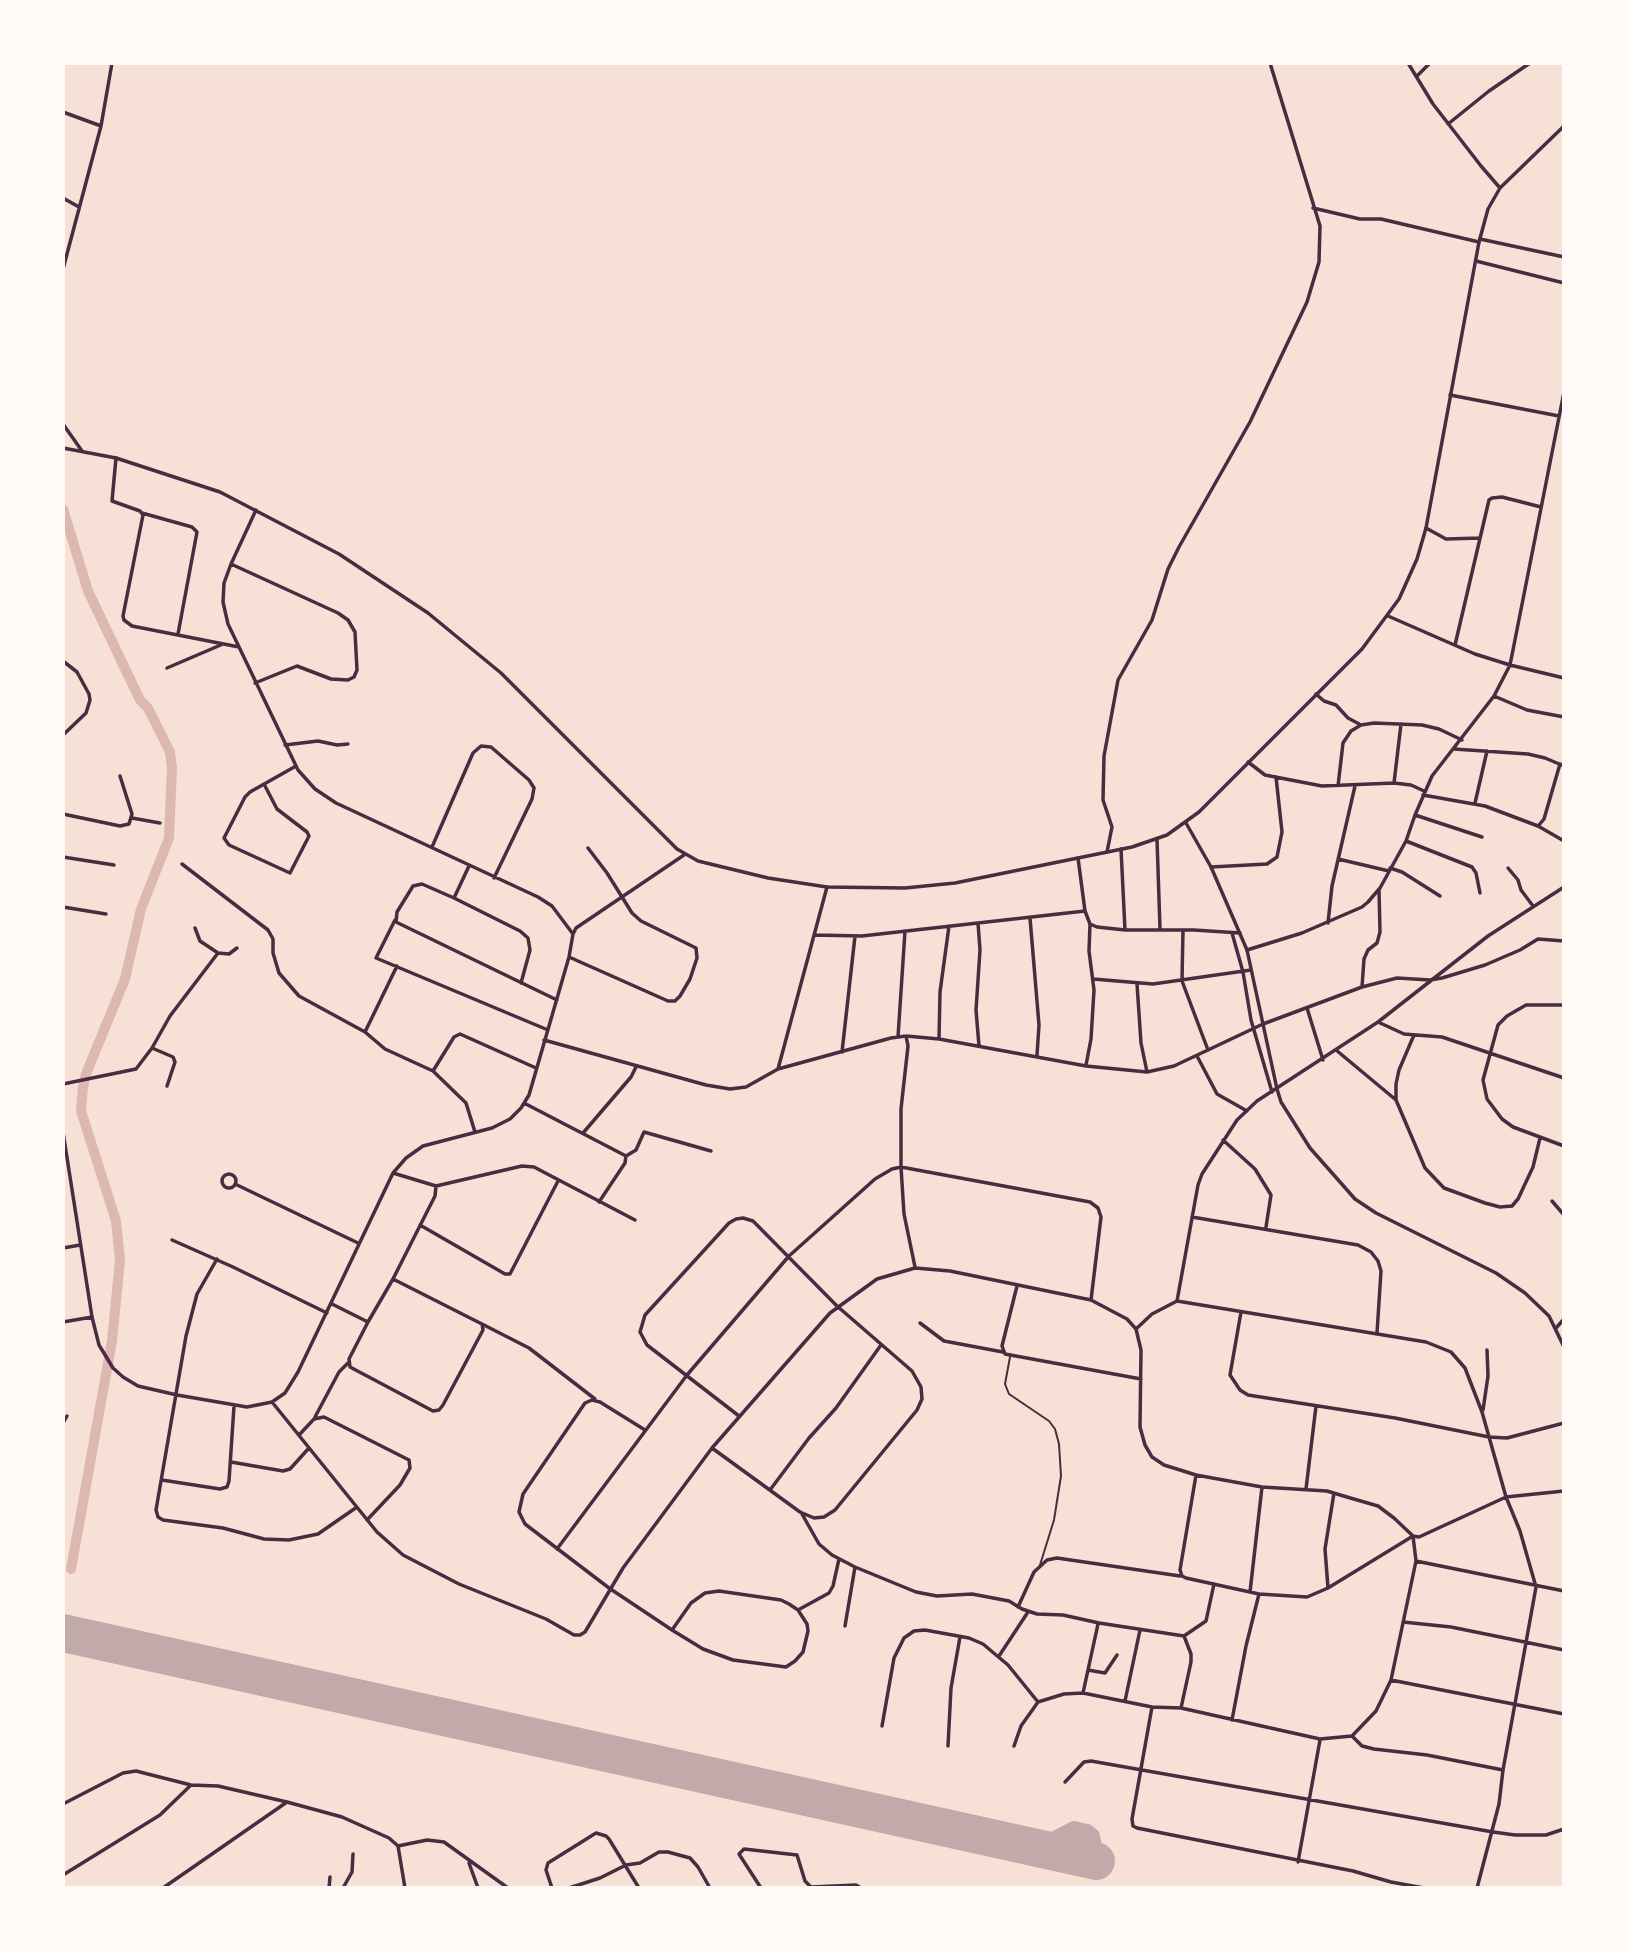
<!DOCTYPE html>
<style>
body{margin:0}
#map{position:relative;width:1627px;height:1951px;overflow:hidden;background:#f7e1d7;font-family:"Golos Text",sans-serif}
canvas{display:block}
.frame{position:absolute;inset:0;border:65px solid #fffaf5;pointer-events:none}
</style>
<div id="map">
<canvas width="1627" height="1951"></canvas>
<div class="frame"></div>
</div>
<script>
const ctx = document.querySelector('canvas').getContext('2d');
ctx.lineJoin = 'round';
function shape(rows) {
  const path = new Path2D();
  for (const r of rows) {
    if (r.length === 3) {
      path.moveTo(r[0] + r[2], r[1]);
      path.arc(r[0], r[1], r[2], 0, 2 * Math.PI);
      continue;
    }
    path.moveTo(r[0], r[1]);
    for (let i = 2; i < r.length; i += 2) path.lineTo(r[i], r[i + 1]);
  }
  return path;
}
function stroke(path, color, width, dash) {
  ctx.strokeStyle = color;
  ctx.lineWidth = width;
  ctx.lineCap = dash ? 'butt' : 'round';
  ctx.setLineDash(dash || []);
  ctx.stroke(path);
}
stroke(shape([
 [63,509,88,591,140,700,148,708,170,752,172,768,169,838,141,909,125,979,86,1074,83,1087,81,1111,116,1221,120,1260,112,1341,71,1569]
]), '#dcb8b0', 10);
stroke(shape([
 [1037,1848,1074,1829,1087,1832,1092,1836,1095,1852,1094,1860]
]), '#c3aaaa', 16);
stroke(shape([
 [63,1633,1096,1861]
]), '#c3aaaa', 38);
stroke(shape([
 [1010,1357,1005,1384,1009,1394,1049,1421,1055,1429,1059,1444,1061,1476,1054,1520,1040,1565]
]), '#4a2c40', 2);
stroke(shape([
 [1408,63,1433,104,1481,166,1500,188],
 [1417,76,1430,63],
 [63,112,101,126],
 [1448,124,1489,91,1530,63],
 [63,198,79,207],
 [1313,208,1360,219,1381,219,1479,242],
 [1480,239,1564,257],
 [1476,261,1564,283],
 [63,269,101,126,112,63],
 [1450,395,1559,416],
 [63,424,82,451],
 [116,458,112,501,140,511,143,515,123,616,124,620,132,626,239,647],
 [256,510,231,564,224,583,223,602,228,624,298,770,315,789,336,803,538,897,552,906,573,934],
 [142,513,192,527,197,532,178,634],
 [1426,528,1446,539,1480,538],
 [231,564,338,613,348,620,355,632,357,670,354,677,348,680,331,679,297,666,255,683],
 [1388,616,1475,654,1510,665,1564,678],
 [1455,645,1489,500,1492,498,1502,497,1541,507],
 [63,661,77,672,89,694,90,700,86,713,63,735],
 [167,668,223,644],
 [1316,694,1324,701,1336,705,1348,718,1361,725],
 [1494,696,1527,710,1564,717],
 [285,745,318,741,337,745,348,744],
 [1454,749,1528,754,1545,758,1564,766],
 [1248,762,1265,775,1322,786,1394,783,1411,785,1424,791],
 [1394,783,1401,724],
 [264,784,277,809,307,832,309,836,290,873,229,845,224,838,245,797,250,792,296,766],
 [1338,786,1343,743,1351,731,1361,725,1374,723,1422,725,1439,729,1462,740],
 [1423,795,1485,806,1538,826,1564,841],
 [1475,803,1487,751],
 [63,814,120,826,129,824,132,814,120,776],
 [1415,815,1482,837],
 [132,818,160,823],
 [1539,825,1544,819,1560,764],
 [1157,839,1160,929],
 [1406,841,1472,867,1476,873,1480,893],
 [432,847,473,753,481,746,491,747,529,780,534,788,532,799,494,878],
 [1121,849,1125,930],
 [1107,852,1112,827,1103,800,1104,756,1118,680,1152,620,1168,569,1179,547,1250,422,1307,302,1319,262,1320,226,1270,63],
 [63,857,114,865],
 [1078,858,1085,911,1090,924,1097,927,1125,930,1194,930,1240,933],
 [1338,859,1389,871],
 [182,864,268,930,273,939,273,953,279,973,299,996,365,1032,385,1049,433,1071,466,1103,475,1132],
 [469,866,454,898,422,884,413,886,397,912,396,922,557,1000],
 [1211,867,1267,864,1277,857,1282,832,1276,777],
 [1390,868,1402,872,1440,896],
 [1508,868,1518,880,1521,890,1533,906],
 [454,898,520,931,528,938,530,950,521,983],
 [63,907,106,914],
 [1030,918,1039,1025,1037,1055],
 [395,920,376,958,548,1030],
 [978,923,980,950,976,1010,979,1046],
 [1328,923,1332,886,1355,786],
 [195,928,200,941,218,953,229,954,237,948],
 [1183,930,1182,981,1208,1050],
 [1232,933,1243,972,1251,1020,1272,1092],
 [815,935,862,936,1085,911],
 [1247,950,1302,933,1362,907,1368,902,1380,888,1406,841,1415,815,1432,776,1494,696,1510,665,1564,392],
 [569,957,668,1001,675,1001,680,996,690,979,697,958,696,948,641,921,632,913,607,873,588,848],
 [1093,979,1153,984,1251,970],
 [1137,984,1141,1043,1147,1072],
 [1362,987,1364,959,1368,950,1377,943,1380,932,1379,890],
 [1564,1005,1526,1005,1507,1016,1498,1025,1483,1080,1487,1099,1502,1119,1513,1127,1564,1146],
 [1307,1008,1323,1060],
 [1378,1022,1404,1034,1442,1037,1564,1078],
 [365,1032,397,966],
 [1414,1035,1399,1070,1396,1084,1396,1100,1425,1168,1444,1188,1485,1203,1500,1207,1512,1206,1518,1199,1533,1167,1540,1138],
 [906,1036,908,1046,901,1109,901,1167,904,1214,915,1267],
 [898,1037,905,931],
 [939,1039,940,992,949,926],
 [544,1040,706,1085,730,1089,746,1087,778,1069,891,1038,906,1036,939,1039,1086,1066,1147,1072,1174,1066,1263,1024,1362,987,1397,978,1430,980,1442,978,1485,965,1520,950,1538,939,1564,941],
 [152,1048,173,1057,175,1062,167,1086],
 [1336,1050,1396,1100],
 [842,1052,855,936],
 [1197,1056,1217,1094,1247,1111],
 [1086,1065,1091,1039,1094,990,1089,951,1090,924],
 [778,1069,827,887],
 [433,1071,454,1037,460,1034,536,1068],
 [63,1084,136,1069,152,1048,170,1016,218,953],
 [524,1103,626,1156,625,1163,599,1202],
 [63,1132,92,1317,99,1345,113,1368,123,1377,138,1386,177,1395,247,1407,272,1402,285,1393,298,1372,393,1173,406,1158,423,1146,492,1128,510,1119,521,1108,529,1095,569,957,573,934,576,928,684,855],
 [583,1133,631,1077,636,1067],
 [1223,1140,1255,1169,1271,1195,1266,1227],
 [626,1156,636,1150,644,1132,711,1151],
 [393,1173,436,1186,522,1166,534,1167,635,1220],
 [229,1181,7],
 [235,1184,358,1243],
 [1552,1201,1564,1215],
 [1192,1217,1358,1245,1371,1252,1378,1261,1381,1271,1377,1333],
 [420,1225,505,1274,510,1274,558,1181],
 [172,1240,233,1267,327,1313],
 [63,1248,80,1245],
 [217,1259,197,1294,186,1336,156,1510,158,1517,163,1520,223,1528,264,1539,289,1540,318,1534,357,1507],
 [393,1279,435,1196,436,1186],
 [1017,1286,1002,1346,1005,1354,1141,1379],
 [1177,1301,1198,1185,1202,1174,1237,1120,1257,1101,1378,1022,1488,936,1564,887],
 [332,1304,368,1322,393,1279,478,1322,482,1324,483,1330,443,1405,439,1410,433,1411,350,1367,349,1359,368,1322],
 [1241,1312,1230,1375,1240,1390,1248,1395,1395,1418,1489,1437,1507,1438,1564,1423],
 [63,1322,92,1317],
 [920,1323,944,1341,1003,1352],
 [482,1324,529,1348,595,1399],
 [1556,1328,1564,1319],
 [1136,1329,1152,1314,1177,1301,1426,1342,1451,1352,1465,1368,1482,1412,1506,1497,1520,1531,1536,1587,1503,1770,1499,1804,1477,1888],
 [1136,1329,1141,1350,1140,1427,1145,1445,1152,1457,1164,1465,1196,1475,1262,1487,1327,1491,1347,1497,1378,1506,1394,1518,1413,1536,1419,1537,1506,1497,1564,1491],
 [272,1402,377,1532,403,1555,459,1584,546,1619,574,1635,580,1635,585,1632,623,1568,712,1448,830,1313,877,1279,915,1268,950,1271,1091,1300,1127,1319,1136,1329],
 [1483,1410,1488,1376,1487,1350],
 [315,1417,339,1372,348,1363],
 [63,1423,67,1416],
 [645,1430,600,1402,592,1400,585,1403,523,1494,519,1512,525,1524,609,1588,672,1630,703,1649,733,1660,786,1667,795,1661,803,1652,808,1631,807,1624,798,1610,789,1604,781,1600,719,1591,705,1593,691,1603,672,1630],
 [299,1435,314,1419,324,1417,409,1460,410,1468,400,1485,367,1520],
 [712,1448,800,1512,814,1518,824,1517,835,1510,917,1410,922,1399,921,1387,912,1371,837,1306,753,1221,743,1218,736,1219,729,1223,645,1315,640,1332,647,1345,739,1416],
 [231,1462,283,1471,290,1469,309,1448],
 [1196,1475,1180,1570,1182,1576,1186,1578,1259,1594,1307,1597,1328,1588,1413,1536,1416,1561,1391,1680,1376,1711,1352,1736],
 [162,1480,220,1489,227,1487,229,1481,234,1406],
 [1306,1489,1316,1406],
 [770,1490,809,1438,836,1408,881,1345],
 [802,1514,819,1544,832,1555,855,1567,916,1592,937,1596,972,1594,1009,1601,1022,1609,1037,1614,1063,1615,1099,1623,1184,1636],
 [557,1549,687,1375,789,1256,875,1179,892,1169,901,1167,1090,1202,1098,1208,1101,1217,1091,1300],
 [1416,1561,1564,1591],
 [1328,1588,1325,1549,1334,1493],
 [1250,1592,1262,1487],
 [1018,1607,1034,1572,1047,1560,1057,1558,1180,1576],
 [798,1610,829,1593,833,1586,839,1559],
 [1403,1622,1451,1627,1564,1650],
 [845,1626,855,1567],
 [1184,1636,1206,1621,1214,1584],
 [999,1656,1028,1612],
 [1088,1670,1105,1673,1117,1655],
 [1391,1680,1564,1714],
 [1083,1693,1098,1624],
 [1125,1701,1140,1630],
 [1152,1707,1132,1819,1133,1826,1137,1828,1353,1871,1391,1882,1424,1888],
 [1181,1708,1191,1662,1191,1654,1184,1636],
 [1232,1720,1246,1646,1259,1594],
 [882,1726,894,1658,904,1638,914,1631,925,1630,969,1638,983,1644,1008,1665,1038,1702],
 [1352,1736,1362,1746,1374,1749,1427,1755,1503,1770],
 [948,1746,951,1688,960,1637],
 [1014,1746,1021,1726,1038,1702,1064,1694,1083,1693,1152,1707,1181,1708,1320,1739,1352,1736],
 [1065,1782,1084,1762,1091,1761,1493,1832,1515,1835,1546,1835,1564,1829],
 [63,1804,123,1773,136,1771,191,1785,218,1786,287,1802,342,1817,389,1838,398,1846,405,1888],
 [398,1846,427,1840,444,1842,508,1888],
 [1298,1862,1320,1740],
 [469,1863,478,1888],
 [63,1875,160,1815,191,1785],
 [163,1888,287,1802],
 [329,1888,330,1877],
 [343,1888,352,1872,353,1854],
 [552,1888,546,1870,548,1863,596,1833,606,1836,609,1839,639,1888],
 [569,1888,600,1878,626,1865,640,1863,659,1852,668,1852,690,1858,698,1867,710,1888],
 [761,1888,739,1854,744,1849,797,1855,805,1881,811,1887,856,1885,861,1888]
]), '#4a2c40', 3.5);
stroke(shape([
 [63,448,116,458,220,492,339,554,428,613,501,673,677,849,698,861,768,878,827,887,905,888,955,883,1132,847,1167,835,1199,812,1362,649,1399,599,1417,559,1426,528,1479,242,1488,209,1500,188,1564,126],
 [1186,823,1211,867,1247,950,1277,1089,1281,1102,1310,1148,1355,1199,1376,1213,1496,1273,1525,1293,1549,1316,1564,1347]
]), '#4a2c40', 3.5);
</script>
